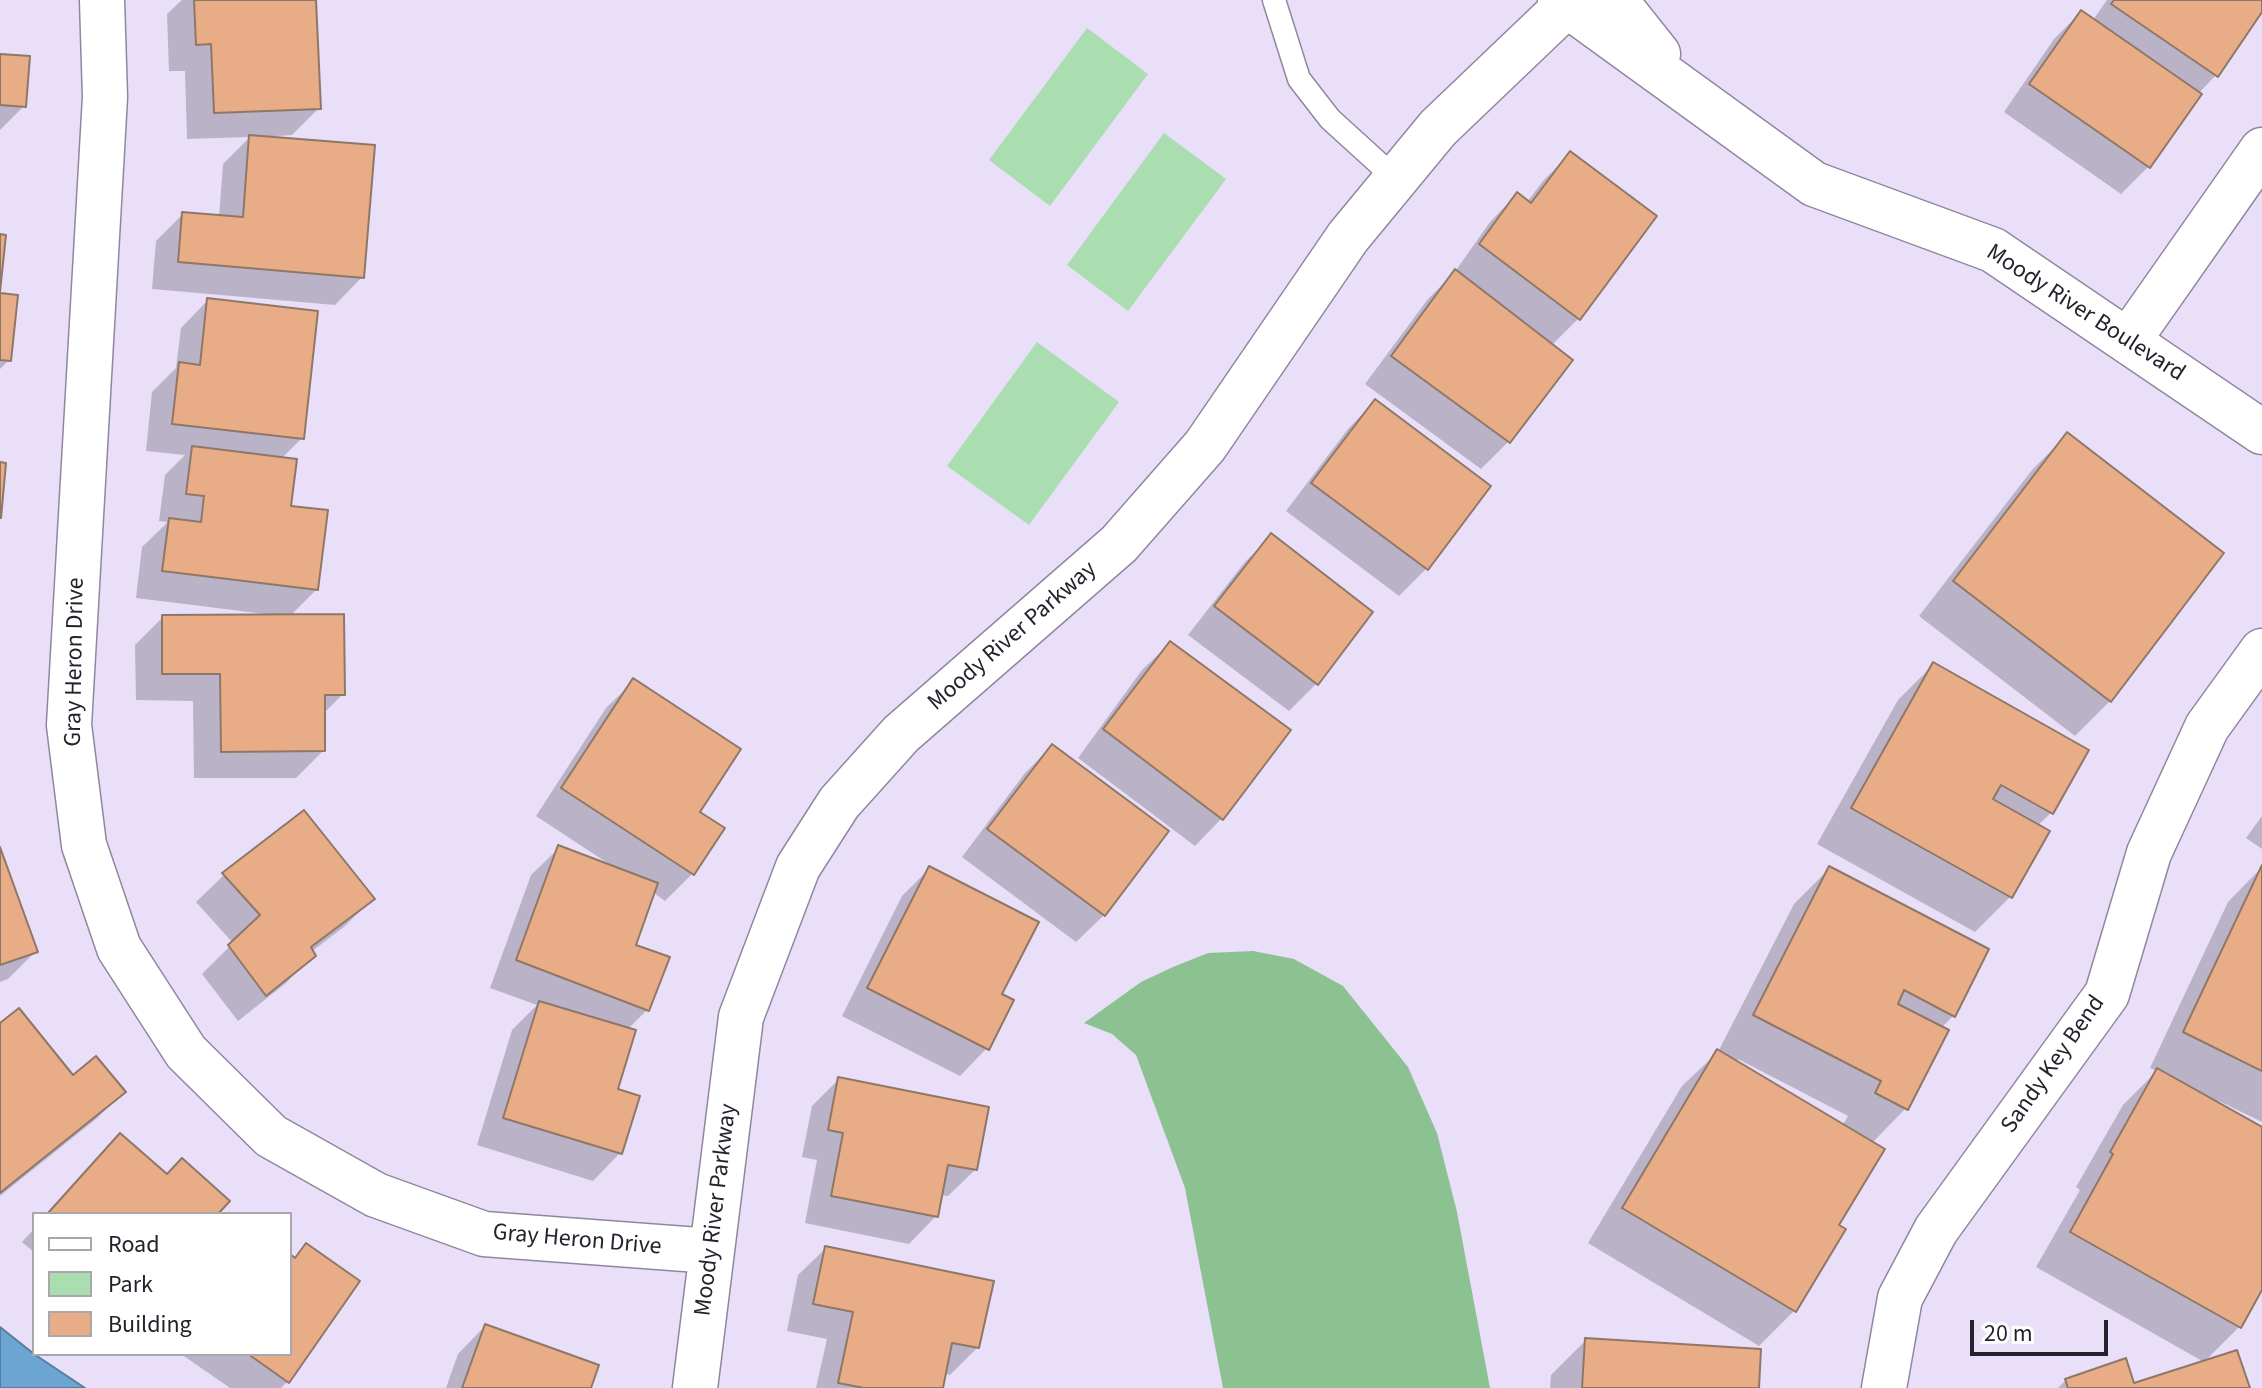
<!DOCTYPE html>
<style>
body{margin:0}
#map{position:relative;width:2262px;height:1388px;overflow:hidden;background:#e9dff9;font-family:"Source Sans 3",sans-serif}
canvas{display:block}
.legend{position:absolute;left:32px;top:1212px;width:260px;height:144px;box-sizing:border-box;background:#fff;border:2px solid #a8a7ab;margin:0;padding:10px 14px;list-style:none;font-size:24px;color:#26222c}
.legend li{display:flex;align-items:center;gap:16px;height:40px}
.legend b{width:40px;border:2px solid #a8a7ab}
.scale{position:absolute;left:1970px;top:1320px;width:138px;height:36px;box-sizing:border-box;border:4px solid #26222c;border-top:0;padding-left:10px;font-size:24px;line-height:28px;white-space:nowrap;color:#26222c;-webkit-text-stroke:6px #fff;paint-order:stroke}
</style>
<div id="map">
<canvas width="2262" height="1388"></canvas>
<ul class="legend">
<li><b style="height:10px;background:#fff"></b>Road</li>
<li><b style="height:22px;background:#aaddaf"></b>Park</li>
<li><b style="height:22px;background:#e8ac86"></b>Building</li>
</ul>
<div class="scale">20 m</div>
</div>
<script>
const ctx = document.querySelector('canvas').getContext('2d');
ctx.lineJoin = 'round';
function paint(path, color) {
  ctx.fillStyle = color;
  ctx.fill(path, 'evenodd');
}
function shape(rows) {
  const path = new Path2D();
  for (const r of rows) {
    path.moveTo(r[0], r[1]);
    for (let i = 2; i < r.length; i += 2) path.lineTo(r[i], r[i + 1]);
  }
  return path;
}
function stroke(path, color, width, dash) {
  ctx.strokeStyle = color;
  ctx.lineWidth = width;
  ctx.lineCap = dash ? 'butt' : 'round';
  ctx.setLineDash(dash || []);
  ctx.stroke(path);
}
function label(font, color, halo, rows, align = 'center') {
  ctx.font = font + ' "Source Sans 3",sans-serif';
  ctx.lineWidth = 8;
  ctx.setLineDash([]);
  ctx.textBaseline = 'middle';
  ctx.strokeStyle = halo;
  ctx.fillStyle = color;
  for (const [text, x, y, turn = 0] of rows) {
    ctx.save();
    ctx.translate(x, y);
    ctx.rotate((+turn || 0) * Math.PI / 180);
    ctx.textAlign = isNaN(turn) ? turn : align;
    if (halo) ctx.strokeText(text, 0, 0);
    ctx.fillText(text, 0, 0);
    ctx.restore();
  }
}
paint(shape([
 [1087,28,1148,74,1050,206,989,160],
 [1164,133,1226,179,1128,311,1067,265],
 [1037,342,1119,402,1029,525,947,466]
]), '#aaddaf');
paint(shape([
 [1253,951,1294,959,1343,986,1408,1067,1437,1133,1457,1212,1490,1388,1223,1388,1185,1188,1136,1055,1112,1034,1084,1023,1141,982,1173,967,1208,953]
]), '#8cc191');
const water = shape([
 [0,1327,34,1354,85,1388,0,1388,0,1327]
]);
paint(water, '#6ca5d1');
stroke(water, '#577ea0', 2);
paint(shape([
 [182,0,314,0,319,108,292,135,276,136,276,139,362,277,335,305,152,289,156,241,183,214,219,217,223,164,250,137,187,139,185,71,169,71,167,14],
 [2107,0,2262,0,2262,9,2216,75,2198,94,2148,167,2121,194,2004,112,2054,39,2081,12,2093,20],
 [0,56,24,106,0,130],
 [1570,154,1578,319,1551,346,1571,360,1508,442,1481,469,1365,384,1428,299,1454,273,1490,222,1517,194,1527,202,1543,181],
 [0,295,9,360,0,369],
 [208,300,302,438,281,459,289,507,317,589,290,616,343,694,323,714,323,751,296,778,194,778,193,701,136,700,135,645,163,617,265,616,265,614,136,598,142,547,168,522,159,521,165,475,185,455,146,451,152,392,176,368,181,328],
 [1375,401,1488,486,1426,569,1399,596,1286,511,1348,429],
 [2067,435,2110,701,2075,736,1919,616,2032,470],
 [1271,536,1370,613,1316,684,1289,711,1188,635,1244,563],
 [1170,643,1222,818,1195,846,1078,758,1142,670],
 [1933,665,2051,813,2037,826,2047,832,2010,897,1975,932,1817,844,1898,700],
 [634,681,697,813,693,873,665,901,653,892,633,946,648,1009,627,1030,616,1090,620,1153,593,1181,477,1145,512,1030,537,1005,490,988,531,875,559,848,612,866,536,816,606,708],
 [1052,746,1166,831,1104,915,1076,942,962,857,1025,773],
 [303,813,372,899,345,926,311,952,313,955,286,983,238,1021,202,974,233,943,196,902,224,875],
 [2262,816,2262,849,2246,838],
 [0,853,36,951,8,979,0,982],
 [2262,867,2262,1122,2219,1101,2217,1104,2262,1130,2262,1286,2239,1327,2204,1362,2036,1267,2080,1190,2076,1187,2123,1105,2157,1071,2150,1068,2228,902],
 [929,869,999,995,987,1048,960,1076,842,1016,902,896],
 [1829,869,1953,1016,1941,1028,1906,1108,1872,1143,1837,1226,1843,1230,1794,1311,1759,1346,1588,1243,1682,1086,1718,1052,1794,904],
 [1738,1059,1848,1116,1842,1126,1736,1062],
 [0,1026,73,1078,123,1092,96,1119,0,1196],
 [839,1079,976,1169,948,1196,940,1195,936,1216,909,1244,805,1223,817,1160,802,1157,812,1106],
 [120,1135,167,1176,227,1201,215,1214,47,1214],
 [34,1229,34,1252,22,1242],
 [306,1245,288,1381,281,1388,230,1388,181,1354,290,1354,290,1257,293,1259],
 [826,1248,978,1347,950,1375,944,1373,941,1388,816,1388,827,1339,787,1331,798,1275],
 [485,1326,589,1388,446,1388,458,1354],
 [1586,1340,1757,1388,1550,1388,1551,1375],
 [2066,1380,2133,1386,2248,1388,2058,1388]
]), '#0003');
const building = shape([
 [194,0,316,0,321,109,214,113,211,44,196,45,194,0],
 [2114,0,2262,0,2262,12,2218,77,2111,4,2114,0],
 [2081,10,2202,94,2150,168,2029,84,2081,10],
 [0,54,30,56,26,107,0,105,0,54],
 [249,135,375,145,364,278,178,262,182,212,243,217,249,135],
 [1570,151,1657,216,1580,320,1479,244,1517,192,1531,203,1570,151],
 [0,234,6,235,0,292,0,234],
 [1455,269,1573,360,1510,443,1391,356,1455,269],
 [0,293,18,295,11,361,0,360,0,293],
 [207,298,318,311,304,439,172,424,179,362,200,365,207,298],
 [1375,399,1491,486,1428,570,1311,483,1375,399],
 [2067,432,2224,553,2111,702,1953,581,2067,432],
 [192,446,297,459,291,506,328,510,318,590,162,571,169,518,201,522,204,496,186,494,192,446],
 [0,462,6,463,1,518,0,518,0,462],
 [1271,533,1373,612,1318,685,1214,606,1271,533],
 [344,614,345,695,325,695,325,751,221,752,220,674,162,674,162,615,344,614],
 [1170,641,1291,730,1223,820,1103,729,1170,641],
 [1933,662,2089,750,2053,814,2001,785,1993,799,2050,831,2012,898,1851,808,1933,662],
 [633,678,741,749,700,812,725,828,694,875,561,788,633,678],
 [1052,744,1169,831,1105,916,987,829,1052,744],
 [304,810,375,899,311,947,316,956,266,996,228,945,260,915,222,873,304,810],
 [558,845,658,883,636,945,670,957,649,1011,516,960,558,845],
 [0,847,38,952,0,965,0,847],
 [2262,865,2262,1071,2183,1032,2262,865],
 [929,866,1039,922,1002,994,1014,1000,989,1050,867,988,929,866],
 [1829,866,1989,949,1955,1017,1904,990,1898,1004,1949,1030,1908,1110,1875,1093,1881,1081,1753,1015,1829,866],
 [539,1001,636,1030,618,1089,640,1096,622,1154,503,1118,539,1001],
 [19,1008,73,1075,96,1056,126,1092,0,1193,0,1023,19,1008],
 [1717,1049,1885,1149,1839,1225,1846,1229,1796,1312,1622,1208,1717,1049],
 [2157,1068,2262,1127,2262,1290,2241,1328,2070,1232,2113,1154,2110,1152,2157,1068],
 [838,1077,989,1107,977,1170,948,1165,938,1217,831,1196,843,1133,828,1130,838,1077],
 [120,1133,167,1174,182,1158,230,1201,218,1214,48,1213,120,1133],
 [306,1243,360,1281,289,1383,248,1354,290,1354,290,1254,295,1258,306,1243],
 [825,1246,994,1281,979,1348,952,1343,943,1388,864,1388,838,1383,853,1312,813,1304,825,1246],
 [485,1324,599,1365,591,1388,462,1388,485,1324],
 [1585,1338,1761,1349,1759,1388,1582,1388,1585,1338],
 [2237,1350,2250,1388,2068,1388,2065,1379,2126,1358,2134,1383,2237,1350]
]);
paint(building, '#e8ac86');
stroke(building, '#8f7768', 2);
const service = shape([
 [1274,0,1299,79,1330,119,1396,179]
]);
const minor = shape([
 [102,0,105,97,69,725,84,845,119,948,186,1052,271,1136,376,1195,484,1234,712,1251],
 [1560,0,1814,184,1993,250,2262,432],
 [1615,0,1658,54],
 [2128,341,2262,150],
 [695,1388,741,1017,798,867,839,803,901,734,1119,544,1205,446,1348,237,1438,128,1572,0],
 [1884,1388,1900,1298,1936,1230,2107,994,2149,853,2207,727,2262,651]
]);
stroke(service, '#90879f', 25);
stroke(minor, '#90879f', 47);
stroke(service, '#fff', 22);
stroke(minor, '#fff', 44);
label('24px', '#26222c', '#fff', [
 ["Moody River Boulevard",2085,314,33],
 ["Moody River Parkway",1013,637,-41],
 ["Gray Heron Drive",76,662,-89],
 ["Sandy Key Bend",2054,1065,-55],
 ["Moody River Parkway",717,1210,-83],
 ["Gray Heron Drive",577,1241,5]
]);
</script>
